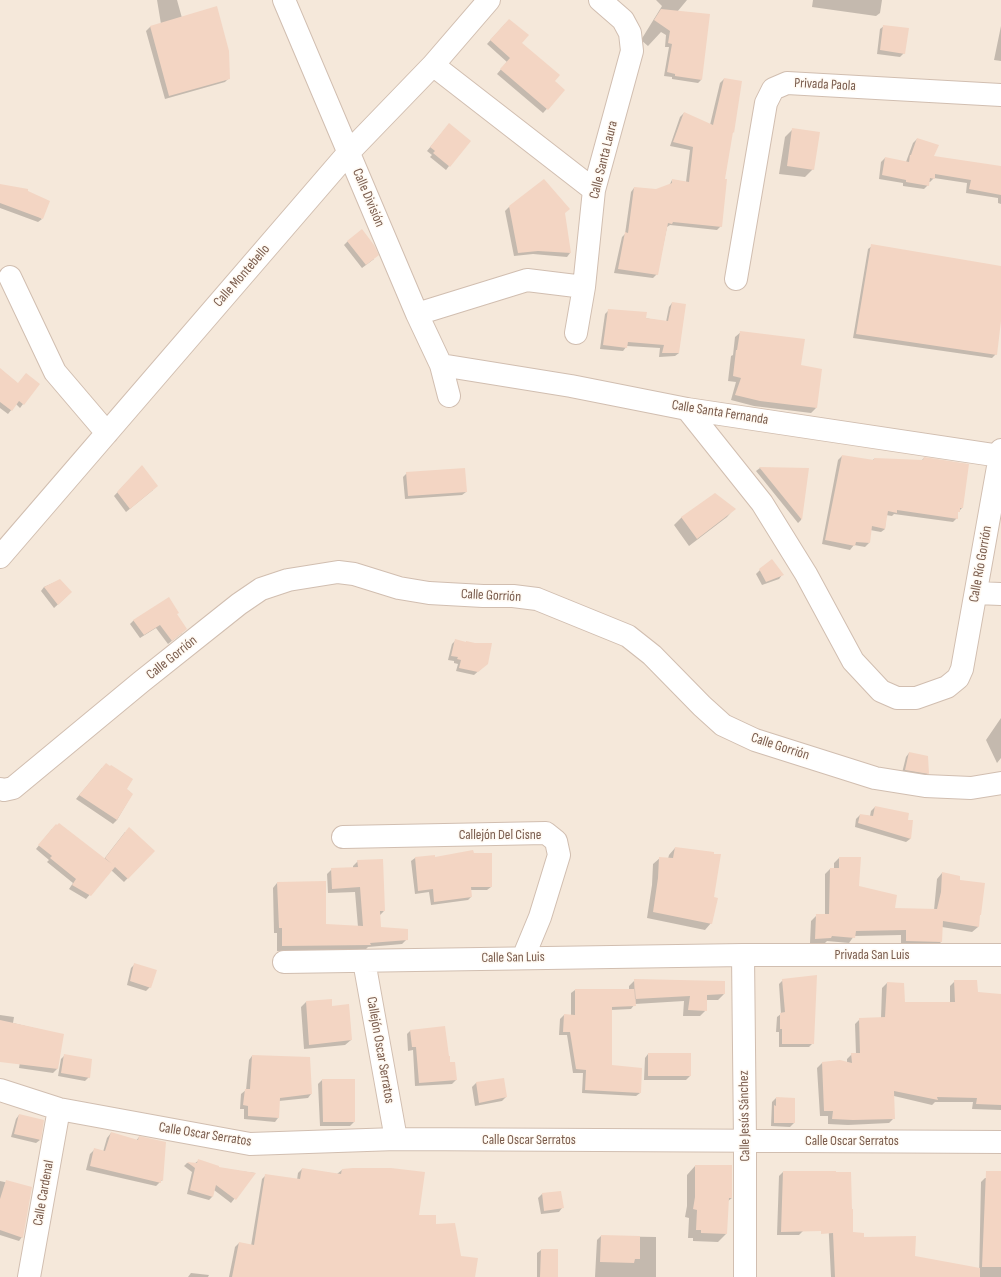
<!DOCTYPE html>
<meta charset="utf-8">
<style>
body{margin:0}
canvas{display:block;background:#fdf6ec}
</style>
<canvas width="1001" height="1277"></canvas>
<script>
const ctx = document.querySelector('canvas').getContext('2d');
ctx.lineJoin = 'round';
function paint(path, color) {
  ctx.fillStyle = color;
  ctx.fill(path, 'evenodd');
}
function shape(rows) {
  const path = new Path2D();
  for (const r of rows) {
    path.moveTo(r[0], r[1]);
    for (let i = 2; i < r.length; i += 2) path.lineTo(r[i], r[i + 1]);
  }
  return path;
}
function stroke(path, color, width, dash) {
  ctx.strokeStyle = color;
  ctx.lineWidth = width;
  ctx.lineCap = dash ? 'butt' : 'round';
  ctx.setLineDash(dash || []);
  ctx.stroke(path);
}
function label(font, color, halo, rows, align = 'center') {
  ctx.font = font + ' "Sofia Sans Condensed",sans-serif';
  ctx.lineWidth = 3;
  ctx.setLineDash([]);
  ctx.textBaseline = 'middle';
  ctx.strokeStyle = halo;
  ctx.fillStyle = color;
  for (const [text, x, y, turn = 0] of rows) {
    ctx.save();
    ctx.translate(x, y);
    ctx.rotate((+turn || 0) * Math.PI / 180);
    ctx.textAlign = isNaN(turn) ? turn : align;
    if (halo) ctx.strokeText(text, 0, 0);
    ctx.fillText(text, 0, 0);
    ctx.restore();
  }
}
paint(shape([
 [0,0,1001,0,1001,1277,0,1277]
]), '#f5e8da');
paint(shape([
 [157,0,177,0,182,18,229,78,225,82,165,99,146,31,150,27,161,24],
 [656,0,687,0,677,12,701,80,698,83,672,79,672,77,664,76,669,47,665,47,666,35,661,32,648,46,641,40,662,6],
 [813,0,882,0,880,13,876,16,812,7],
 [505,24,553,81,564,90,543,113,497,74,507,62,487,44],
 [884,26,904,53,900,57,877,54,880,29],
 [1001,26,1001,61,994,60],
 [724,79,733,132,731,134,723,180,721,226,717,230,670,225,667,227,657,274,653,278,614,273,622,237,625,234,631,192,634,188,656,190,669,186,672,180,686,182,690,150,670,146,680,117,684,113,710,125,720,83],
 [446,128,449,166,446,170,430,157,432,155,427,151],
 [793,129,813,169,805,177,779,174,785,137],
 [917,139,932,157,1001,167,1001,204,998,203,998,198,966,193,967,183,934,178,930,182,928,182,928,185,924,189,903,186,903,183,879,179,881,162,885,158,906,162,913,143],
 [0,190,42,219,38,222,0,208],
 [509,207,564,214,570,253,567,257,533,254,514,256,505,211],
 [348,241,374,259,362,268,344,245],
 [872,246,1001,267,1001,313,996,354,992,358,853,338,868,249],
 [672,303,679,353,675,356,659,357,660,348,627,346,623,351,600,349,605,314,609,310,645,318,666,322,669,307],
 [741,332,800,366,816,408,811,413,754,406,731,400,736,382,728,381,731,356,733,355,735,337],
 [0,369,18,384,26,374,23,404,20,408,16,404,8,414,0,408],
 [842,456,872,461,874,459,921,461,924,458,962,508,957,513,957,518,953,522,894,514,892,516,886,515,885,529,881,532,870,530,869,543,865,547,854,545,850,550,822,544,838,460],
 [141,467,153,490,126,512,114,496],
 [760,468,808,469,801,520,798,523,756,471],
 [407,473,466,492,462,495,405,499,403,477],
 [734,509,727,517,689,546,674,525,682,517],
 [760,570,782,575,779,579,762,585,756,574],
 [60,580,67,596,54,608,41,591,44,587],
 [176,615,182,633,168,644,156,628,140,638,130,624,134,620],
 [456,640,483,667,474,675,456,671,458,664,454,663,454,661,448,660,452,644],
 [1001,718,1001,758,997,763,986,740],
 [909,753,928,773,925,777,902,773,906,757],
 [102,768,132,794,117,820,113,824,76,799],
 [875,807,907,821,912,821,910,839,906,842,855,827,856,819,860,815,870,816,871,811],
 [52,829,104,859,125,832,154,851,124,882,111,870,86,899,69,889,73,883,47,862,49,860,36,849],
 [675,848,712,897,711,923,705,930,647,918,652,885,653,864,660,858,668,859,669,855],
 [434,856,434,858,491,887,487,890,471,890,471,897,468,900,431,905,429,892,415,894,411,861,415,858],
 [839,858,858,886,894,909,934,910,937,879,942,873,958,881,984,884,980,915,978,917,978,927,972,932,942,927,941,942,936,947,901,946,901,935,854,936,849,943,827,941,825,943,810,943,811,921,817,915,825,915,825,874,830,869,834,869,834,863],
 [358,861,384,911,379,916,380,928,407,939,402,944,368,947,365,950,277,951,277,933,274,933,273,888,277,883,325,925,358,927,355,892,328,893,327,874,332,869,353,868,353,866],
 [135,964,150,987,146,991,127,985,131,968],
 [635,980,724,994,718,1000,706,1000,706,1010,700,1016,683,1016,684,1001,635,1004,631,1009,611,1010,611,1066,640,1093,636,1096,582,1093,583,1073,573,1073,567,1035,559,1035,560,1019,564,1015,571,1016,571,993,575,990,629,990,629,986],
 [783,980,813,1043,809,1047,779,1047,779,1032,776,1032,777,1017,781,1014,779,984],
 [955,981,977,993,1001,995,1001,1110,972,1109,973,1102,935,1102,932,1105,894,1096,894,1118,889,1123,848,1125,828,1124,828,1116,820,1116,817,1068,822,1063,847,1063,847,1059,852,1054,856,1054,855,1024,860,1019,881,1018,882,988,887,983,904,1003,950,1003,950,986],
 [306,1002,331,1007,351,1040,345,1045,304,1049,301,1007],
 [0,1015,14,1017,13,1023,63,1035,57,1069,53,1073,19,1068,20,1062,0,1052],
 [411,1030,450,1063,456,1080,452,1084,415,1086,413,1050,408,1051,407,1034],
 [648,1054,690,1076,686,1080,644,1080,645,1058],
 [65,1055,89,1077,85,1081,58,1076,61,1059],
 [252,1056,311,1094,308,1098,279,1101,278,1118,275,1122,244,1119,244,1109,240,1109,241,1094,246,1090,249,1060],
 [503,1079,506,1097,502,1101,475,1106,472,1087,476,1083],
 [322,1080,354,1122,350,1126,320,1126,318,1084],
 [776,1098,794,1099,794,1123,790,1127,771,1126,772,1102],
 [19,1115,40,1140,36,1143,11,1137,16,1119],
 [111,1133,136,1141,139,1137,162,1180,156,1186,86,1170,90,1154,95,1149,103,1152,107,1138],
 [198,1161,217,1168,255,1173,231,1203,214,1190,212,1197,209,1200,187,1194,192,1172,184,1166,187,1163,194,1164],
 [695,1166,732,1198,728,1201,726,1234,718,1242,693,1241,693,1238,688,1238,689,1218,685,1217,687,1206,687,1175],
 [302,1169,337,1174,342,1170,435,1225,460,1257,474,1277,229,1277,235,1247,239,1243,251,1246,262,1179,266,1175,297,1180,298,1173],
 [783,1172,803,1231,799,1235,777,1235,779,1176],
 [826,1177,852,1233,914,1257,954,1277,831,1277],
 [985,1178,1001,1178,1001,1277,979,1277,981,1182],
 [0,1181,31,1188,22,1237,19,1241,0,1235],
 [542,1194,562,1208,559,1212,541,1214,538,1198],
 [601,1236,656,1237,656,1277,595,1277,597,1240],
 [541,1250,557,1277,537,1277,537,1253],
 [191,1273,209,1275,208,1277,188,1277]
]), '#0003');
paint(shape([
 [217,6,229,51,230,79,169,96,150,26],
 [661,9,710,14,702,80,675,76,675,74,667,72,672,44,668,43,670,31,654,20],
 [509,19,529,35,522,43,560,75,555,81,565,90,548,110,500,69,510,58,490,40],
 [883,25,909,28,905,54,880,50],
 [724,78,742,81,734,133,733,132,725,179,727,179,722,227,673,222,672,224,668,223,658,275,618,269,625,232,628,233,634,187,656,189,672,183,672,179,689,182,693,147,673,142,684,112,713,125],
 [449,123,471,141,450,167,433,153,435,151,430,147],
 [792,128,820,132,814,170,787,166],
 [917,138,939,145,934,156,1001,166,1001,195,969,189,971,180,935,174,935,179,930,178,929,186,906,182,906,180,882,175,885,157,909,162,910,155,911,155],
 [544,179,570,209,565,213,571,253,538,251,518,253,509,206],
 [0,184,28,189,28,191,50,201,43,219,0,203],
 [362,229,374,245,379,255,366,265,347,241],
 [871,244,1001,266,1001,321,997,355,856,334],
 [672,302,686,304,679,353,662,353,664,345,628,342,627,348,603,345,608,309,647,312,646,318,668,321],
 [740,331,805,339,801,365,822,369,817,408,760,401,735,395,741,378,733,376,736,350,737,350],
 [0,368,18,383,26,373,40,384,24,405,19,401,12,411,0,402],
 [842,455,874,460,874,458,923,460,924,457,969,464,963,508,960,508,960,512,958,512,958,519,897,510,897,513,888,511,885,529,872,526,870,543,856,542,855,546,825,540],
 [142,465,158,486,130,509,117,492],
 [759,467,809,468,802,520,789,504],
 [465,468,467,492,408,496,406,472],
 [715,493,736,509,697,539,681,517],
 [772,559,784,575,766,582,759,569],
 [60,579,72,592,58,605,44,587],
 [169,597,179,613,177,614,187,629,172,641,160,625,144,635,133,620],
 [455,639,466,642,466,641,475,643,492,643,488,664,478,672,459,668,461,660,457,659,458,657,451,656],
 [909,752,928,756,929,774,905,770],
 [106,763,110,766,111,765,133,779,127,789,133,794,117,820,79,795],
 [875,806,909,813,908,820,913,820,911,839,858,823,860,814,873,816],
 [59,823,112,864,105,858,129,827,155,851,128,879,115,867,91,896,72,885,76,879,50,858,52,856,38,845,56,824,57,825],
 [675,847,714,852,714,854,721,854,714,897,718,898,712,924,653,912,658,878,659,857,673,858],
 [473,850,474,853,492,853,492,887,471,887,472,897,434,902,433,889,418,891,415,857,435,855,435,857],
 [839,857,861,857,859,886,897,895,895,908,937,909,941,892,942,872,960,876,960,880,985,883,981,915,980,915,979,927,943,921,942,942,906,941,906,930,856,931,855,938,832,936,831,938,815,939,816,914,829,914,830,868,839,868],
 [383,859,385,911,380,911,381,927,408,929,408,940,370,943,371,945,282,946,282,928,279,928,277,882,326,881,326,924,363,926,360,887,332,889,331,868,358,867,357,860],
 [134,963,157,970,151,988,130,981],
 [817,975,814,1044,782,1044,782,1029,780,1029,780,1013,785,1012,782,979],
 [634,979,725,981,725,994,707,995,707,1011,688,1010,690,996,635,999],
 [954,980,977,980,978,992,1001,994,1001,1105,976,1104,977,1098,937,1097,938,1100,894,1091,895,1119,853,1120,832,1119,833,1111,824,1111,822,1062,840,1060,852,1063,851,1053,860,1053,859,1018,885,1017,887,982,904,983,905,1002,955,1002],
 [575,989,635,989,636,1006,612,1007,612,1065,642,1068,641,1093,585,1090,586,1070,576,1069,570,1032,563,1032,564,1014,575,1015],
 [332,999,332,1006,349,1004,352,1040,309,1045,306,1001],
 [0,1020,64,1034,58,1069,0,1062],
 [445,1026,449,1056,450,1056,450,1062,455,1062,457,1080,419,1083,416,1047,412,1047,410,1030],
 [648,1053,691,1053,691,1076,648,1076],
 [64,1054,92,1059,90,1078,61,1073],
 [252,1055,310,1057,312,1094,280,1098,279,1118,248,1116,248,1106,243,1105,245,1089,250,1089],
 [504,1078,507,1097,479,1103,476,1082],
 [322,1079,355,1079,355,1122,323,1122],
 [776,1097,795,1098,795,1123,774,1123,774,1105,776,1106],
 [19,1114,44,1120,41,1140,14,1134],
 [111,1132,138,1140,139,1136,166,1142,163,1181,161,1180,161,1183,90,1166,94,1148,105,1151],
 [198,1159,219,1166,219,1167,256,1173,236,1200,216,1185,213,1197,190,1190,195,1168,187,1162,197,1163],
 [695,1165,732,1165,732,1198,729,1198,727,1234,701,1233,701,1230,696,1230,697,1210,693,1209,695,1197],
 [302,1168,341,1174,342,1169,353,1168,391,1168,425,1172,419,1215,436,1215,436,1224,455,1223,461,1256,478,1258,475,1277,232,1277,239,1242,254,1245,265,1174,300,1179],
 [783,1171,836,1171,836,1172,851,1172,852,1209,853,1209,853,1232,864,1233,864,1237,916,1236,915,1256,980,1268,980,1277,835,1277,833,1233,821,1234,821,1231,781,1232],
 [986,1171,1001,1171,1001,1267,982,1267],
 [6,1180,32,1187,23,1238,0,1230,0,1199],
 [561,1191,564,1208,544,1211,542,1193],
 [601,1235,640,1236,640,1259,635,1259,634,1263,600,1262],
 [541,1249,558,1249,558,1277,540,1277]
]), '#f3d5c3');
const minor = shape([
 [284,0,417,314,441,365,449,396],
 [433,65,594,190],
 [10,277,55,372,107,433],
 [736,279,766,103,773,89,787,83,1001,95],
 [417,314,527,280,584,287],
 [576,333,584,287,594,190,632,51,630,33,623,20,600,0],
 [441,365,571,386,687,409,1000,456],
 [687,409,762,503,806,574,853,661,881,691,897,698,916,698,947,687,958,678,962,669,1001,450],
 [0,557,349,152,433,65,489,0],
 [976,593,1001,594],
 [0,789,4,790,13,788,141,682,239,604,261,589,288,580,338,572,354,574,399,588,429,593,483,596,513,596,537,599,628,636,652,655,702,706,723,725,755,740,875,778,925,786,971,788,1001,783],
 [343,837,546,833,556,841,559,855,540,917,523,958],
 [743,955,745,1141,745,1277],
 [364,961,396,1139],
 [284,962,743,955,1001,955],
 [0,1090,59,1109,250,1144,396,1139,1001,1142],
 [29,1277,59,1109]
]);
stroke(minor, '#d1beb0', 24);
stroke(minor, '#fff', 22);
label('14px', '#7a5c4d', '#fffaf3', [
 ["Privada Paola",825,85,3],
 ["Calle Santa Laura",604,160,-76],
 ["Calle División",368,198,67],
 ["Calle Montebello",242,276,-49],
 ["Calle Santa Fernanda",720,413,9],
 ["Calle Río Gorrión",981,564,-80],
 ["Calle Gorrión",491,596,3],
 ["Calle Gorrión",172,658,-39],
 ["Calle Gorrión",780,747,18],
 ["Callejón Del Cisne",500,835],
 ["Privada San Luis",872,955],
 ["Calle San Luis",513,958,-1],
 ["Callejón Oscar Serratos",380,1050,80],
 ["Calle Jesús Sánchez",745,1116,-91],
 ["Calle Oscar Serratos",205,1135,9],
 ["Calle Oscar Serratos",529,1140],
 ["Calle Oscar Serratos",852,1141],
 ["Calle Cardenal",44,1193,-80]
]);
</script>
